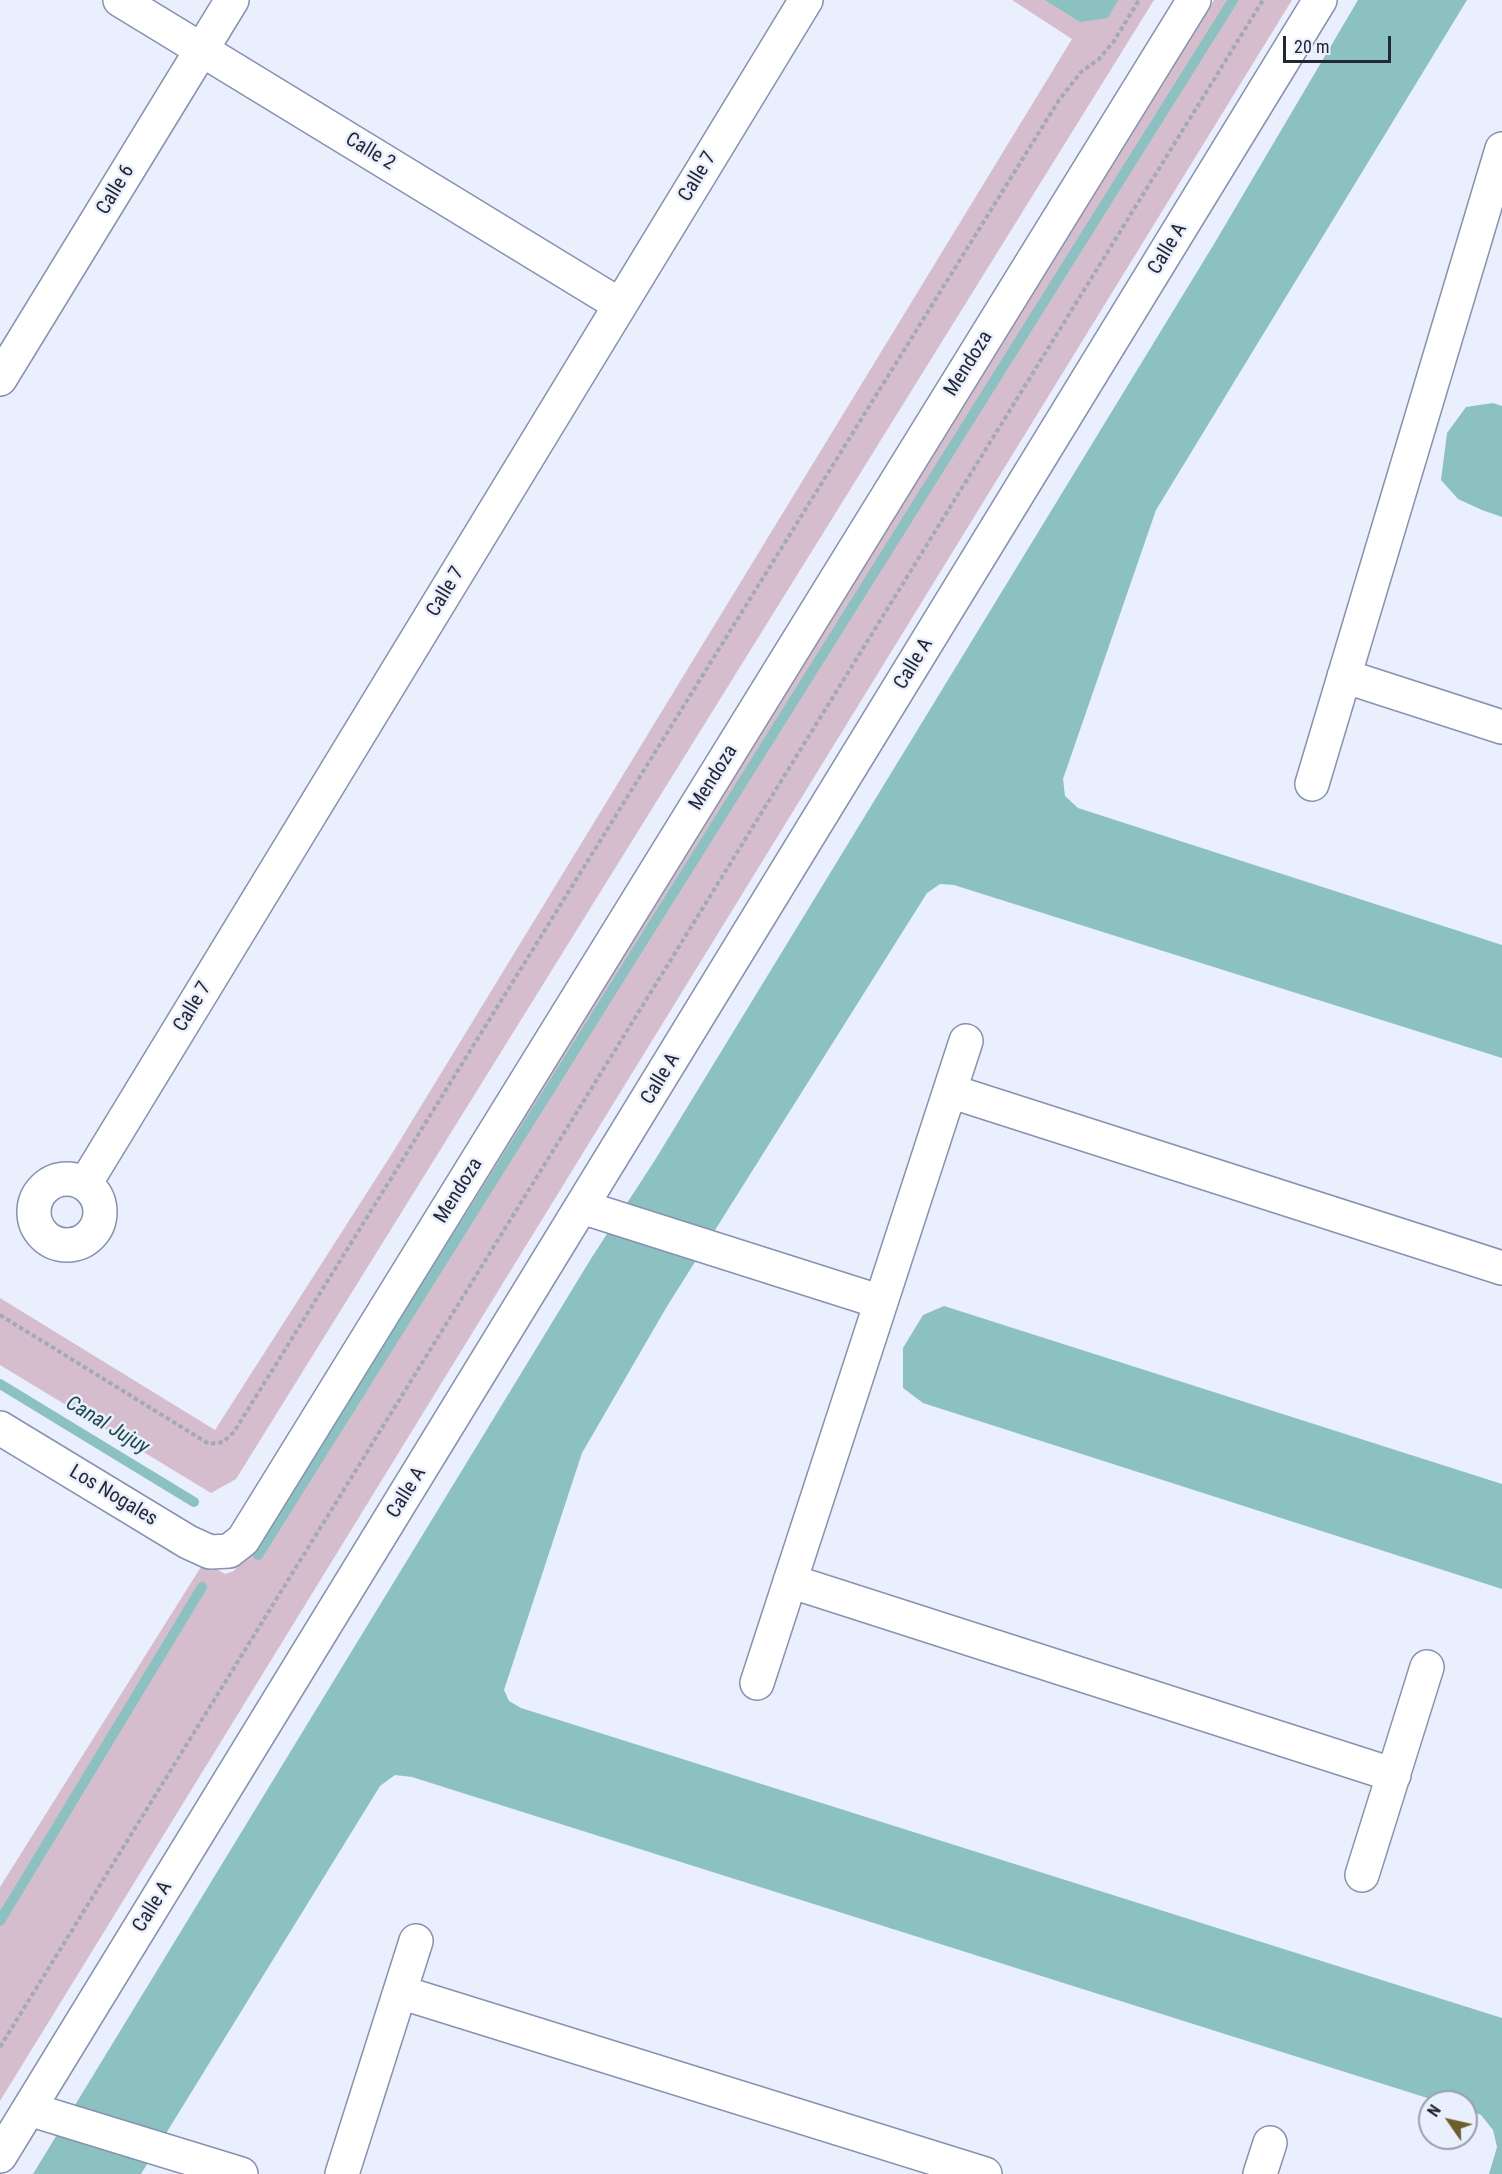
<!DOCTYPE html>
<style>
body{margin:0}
#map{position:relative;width:1502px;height:2174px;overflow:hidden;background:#e9effc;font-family:"Roboto Condensed",sans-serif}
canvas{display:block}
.north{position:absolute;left:1418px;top:2090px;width:60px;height:60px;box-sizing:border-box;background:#e9effc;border:2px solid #9a9fac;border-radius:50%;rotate:304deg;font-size:16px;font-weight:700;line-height:24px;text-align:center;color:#232834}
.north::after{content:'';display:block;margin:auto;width:21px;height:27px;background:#6e5e2c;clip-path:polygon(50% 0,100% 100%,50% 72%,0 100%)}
.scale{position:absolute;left:1283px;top:36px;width:108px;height:27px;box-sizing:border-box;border:3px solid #232834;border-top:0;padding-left:8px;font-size:18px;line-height:21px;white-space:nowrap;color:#232834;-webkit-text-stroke:4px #e9effc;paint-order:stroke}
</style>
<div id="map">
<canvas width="1502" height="2174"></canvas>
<div class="north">N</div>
<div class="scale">20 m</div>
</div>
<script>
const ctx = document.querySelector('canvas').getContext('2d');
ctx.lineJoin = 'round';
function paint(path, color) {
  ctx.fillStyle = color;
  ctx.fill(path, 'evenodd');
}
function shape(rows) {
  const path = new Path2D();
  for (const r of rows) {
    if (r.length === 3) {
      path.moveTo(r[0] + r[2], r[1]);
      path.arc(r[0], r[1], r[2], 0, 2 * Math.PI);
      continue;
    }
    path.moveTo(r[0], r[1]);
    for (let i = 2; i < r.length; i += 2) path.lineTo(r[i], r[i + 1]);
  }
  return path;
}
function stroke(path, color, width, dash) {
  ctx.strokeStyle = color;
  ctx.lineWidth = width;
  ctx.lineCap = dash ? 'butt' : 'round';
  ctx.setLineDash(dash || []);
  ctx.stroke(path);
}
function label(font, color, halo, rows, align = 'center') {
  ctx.font = font + ' "Roboto Condensed",sans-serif';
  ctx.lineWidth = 5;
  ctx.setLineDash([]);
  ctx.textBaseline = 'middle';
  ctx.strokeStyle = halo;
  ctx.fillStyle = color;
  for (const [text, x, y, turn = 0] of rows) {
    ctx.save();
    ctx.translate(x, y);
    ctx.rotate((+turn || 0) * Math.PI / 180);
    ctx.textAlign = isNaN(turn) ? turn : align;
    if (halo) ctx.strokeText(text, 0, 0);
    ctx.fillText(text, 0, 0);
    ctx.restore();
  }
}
paint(shape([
 [1012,0,1154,0,236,1479,211,1493,0,1365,0,1298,215,1430,393,1152,1072,39],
 [1214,0,1292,0,0,2101,0,1887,204,1562,225,1574,234,1571,398,1311]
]), '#d5bdce');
paint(shape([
 [1045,0,1118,0,1108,18,1080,22],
 [1358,0,1467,0,1156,510,1063,779,1065,796,1078,808,1502,945,1502,1058,954,885,940,884,927,893,666,1308,582,1453,504,1690,509,1701,521,1708,1502,2018,1502,2174,1489,2174,1497,2147,1493,2130,1481,2115,1466,2110,1466,2102,1440,2102,412,1777,395,1775,380,1786,141,2174,33,2174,592,1257,655,1160,1214,244],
 [1493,403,1502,406,1502,517,1482,510,1458,499,1441,480,1447,433,1466,407],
 [944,1306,1502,1484,1502,1589,923,1403,903,1388,903,1348,923,1315]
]), '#8cc1c1');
stroke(shape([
 [0,1384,194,1502],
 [258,1555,1233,0],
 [0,1921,202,1587]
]), '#8cc1c1', 10);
const street = shape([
 [120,0,620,305],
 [0,379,232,0],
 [1344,676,1502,727],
 [1312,784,1502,149],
 [950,1091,1502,1268],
 [67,1212,33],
 [85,1184,806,0],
 [582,1207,881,1302],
 [0,1428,188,1542,210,1552,229,1551,243,1540,1194,0],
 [790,1581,1394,1775],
 [757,1683,966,1041],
 [1362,1875,1427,1667],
 [400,1992,985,2174],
 [29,2109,241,2174],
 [0,2156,1320,0],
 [342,2174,416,1941],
 [1260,2174,1270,2143]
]);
stroke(street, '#8592b0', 36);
stroke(shape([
 [0,1315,209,1444,223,1442,234,1432,1059,100,1081,72,1099,59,1114,41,1139,0],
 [0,2047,1263,0]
]), '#a4a9b6', 4, [4.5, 3]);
stroke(street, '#fff', 33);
label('20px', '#232834', '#e9effc', [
 ["Calle 2",370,152,31],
 ["Calle 7",698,177,-59],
 ["Calle 6",116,190,-59],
 ["Calle A",1168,249,-59],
 ["Mendoza",969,364,-58],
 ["Calle 7",446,592,-59],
 ["Calle A",914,664,-59],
 ["Mendoza",714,778,-58],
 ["Calle 7",193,1007,-59],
 ["Calle A",661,1079,-59],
 ["Mendoza",459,1191,-58],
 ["Calle A",407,1493,-58],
 ["Los Nogales",113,1496,31],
 ["Calle A",153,1907,-58]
]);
label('italic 21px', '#1c4c4c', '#e9effc', [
 ["Canal Jujuy",107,1426,31]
]);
</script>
